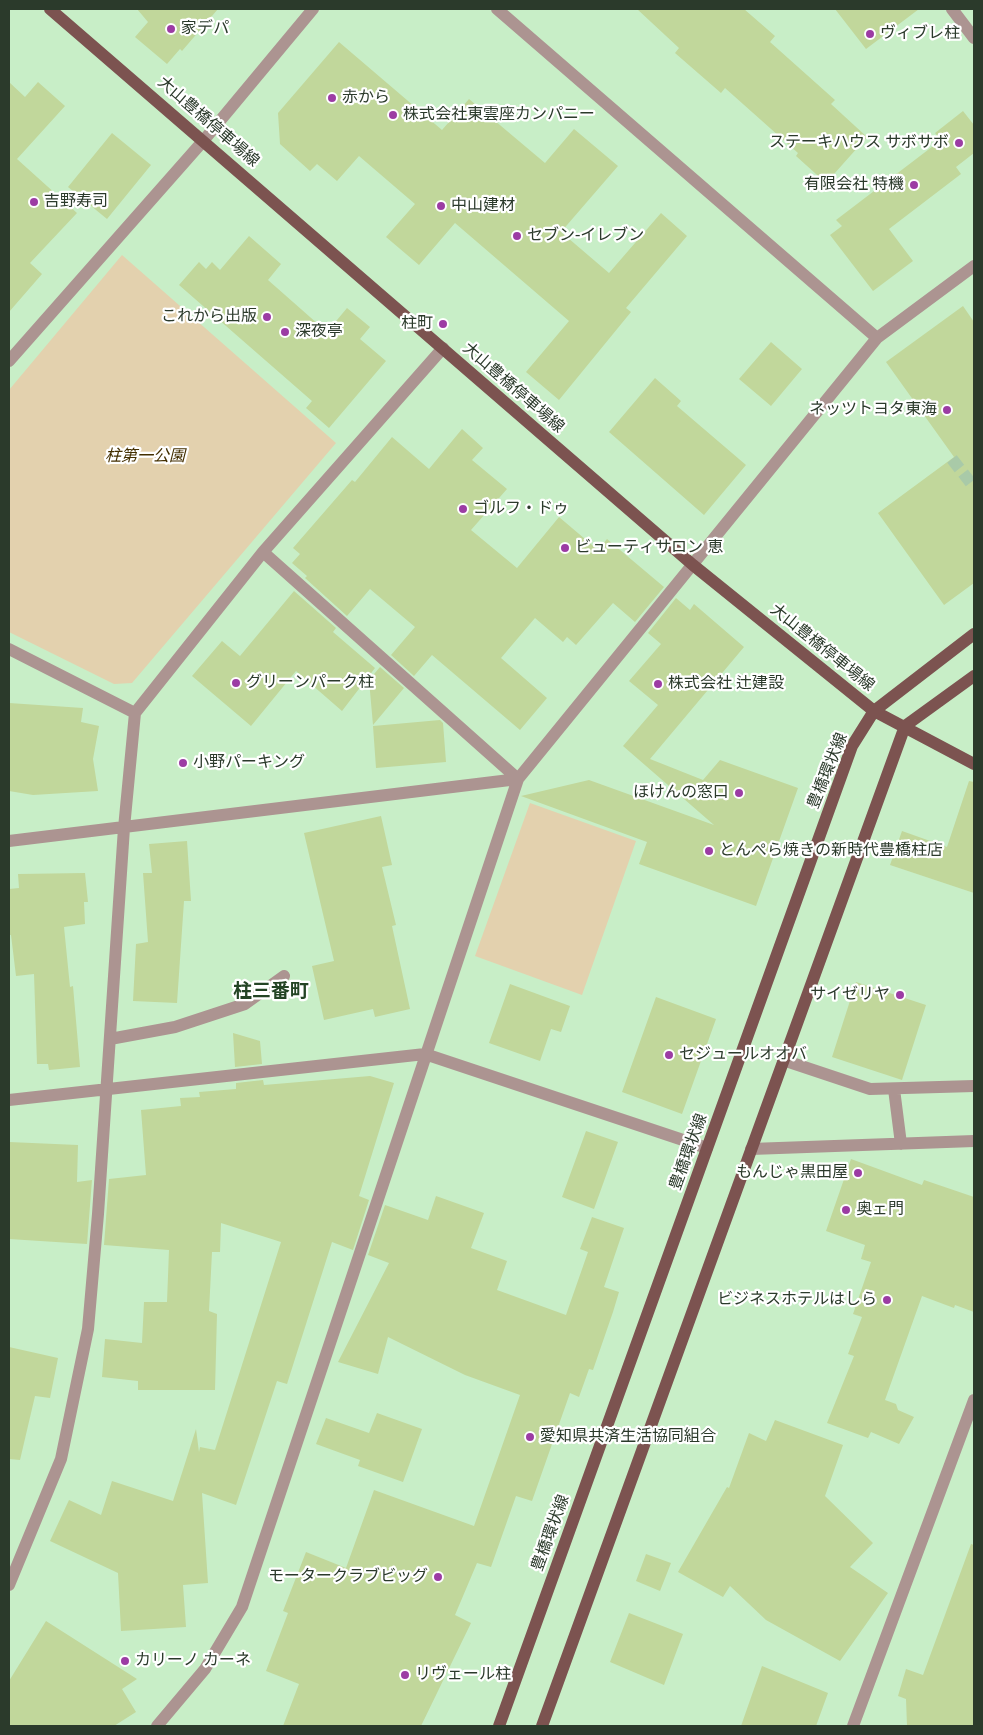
<!DOCTYPE html>
<meta charset="utf-8">
<style>
body{margin:0}
#map{position:relative;width:983px;height:1735px;overflow:hidden;background:#c8eec7;font-family:"Times New Roman",serif}
canvas{display:block}
.frame{position:absolute;inset:0;border:10px solid #2b3a2b;pointer-events:none}
</style>
<div id="map">
<canvas width="983" height="1735"></canvas>
<div class="frame"></div>
</div>
<script>
const ctx = document.querySelector('canvas').getContext('2d');
ctx.lineJoin = 'round';
function paint(path, color) {
  ctx.fillStyle = color;
  ctx.fill(path, 'evenodd');
}
function shape(rows) {
  const path = new Path2D();
  for (const r of rows) {
    path.moveTo(r[0], r[1]);
    for (let i = 2; i < r.length; i += 2) path.lineTo(r[i], r[i + 1]);
  }
  return path;
}
function stroke(path, color, width, dash) {
  ctx.strokeStyle = color;
  ctx.lineWidth = width;
  ctx.lineCap = dash ? 'butt' : 'round';
  ctx.setLineDash(dash || []);
  ctx.stroke(path);
}
function label(font, color, halo, rows, align = 'center') {
  ctx.font = font + ' "Times New Roman","Noto Sans JP",serif';
  ctx.lineWidth = 4.5;
  ctx.setLineDash([]);
  ctx.textBaseline = 'middle';
  ctx.strokeStyle = halo;
  ctx.fillStyle = color;
  for (const [text, x, y, turn = 0] of rows) {
    ctx.save();
    ctx.translate(x, y);
    ctx.rotate((+turn || 0) * Math.PI / 180);
    ctx.textAlign = isNaN(turn) ? turn : align;
    if (halo) ctx.strokeText(text, 0, 0);
    ctx.fillText(text, 0, 0);
    ctx.restore();
  }
}
paint(shape([
 [122,255,336,443,132,683,114,684,9,632,9,390],
 [530,803,636,841,582,995,475,956]
]), '#e3d1ae');
paint(shape([
 [137,9,218,9,182,51,180,49,167,64,135,37,148,22],
 [637,9,744,9,775,36,770,42,835,100,831,104,867,137,826,183,796,156,798,153,725,88,721,93,675,53,679,48],
 [835,9,919,9,866,49],
 [339,42,442,130,469,99,545,163,574,129,618,166,561,232,609,273,661,213,687,236,626,308,631,312,559,400,526,372,569,321,455,223,419,265,386,237,415,204,359,156,337,181,317,164,310,171,280,144,278,113],
 [9,82,25,97,38,82,65,106,17,159,77,213,30,263,42,274,9,312],
 [963,111,974,125,974,153,956,167,961,174,889,229,913,261,873,291,830,235,842,226,836,220,941,140,935,133],
 [112,133,151,165,107,219,68,187],
 [249,236,281,264,268,280,327,332,347,308,370,327,360,339,386,361,329,428,306,408,312,401,179,285,199,262,206,269,212,262,220,270],
 [963,306,974,322,974,583,944,605,878,513,954,457,886,362],
 [771,342,802,369,771,406,739,379],
 [655,378,681,401,677,406,746,465,704,515,609,432],
 [462,429,483,448,472,460,507,489,471,530,517,568,559,517,598,550,607,539,664,587,635,622,613,603,576,645,567,637,563,642,535,618,501,658,547,698,520,730,432,655,414,676,391,655,415,627,370,589,347,616,305,578,307,576,292,563,300,554,293,548,352,480,355,482,392,437,429,469],
 [294,591,336,628,333,632,375,668,342,711,296,671,251,726,192,676,222,641,240,656],
 [676,598,690,610,694,604,744,647,650,759,703,780,720,760,798,788,756,906,639,864,647,842,521,796,589,780,714,825,623,746,658,705,629,681,661,644,648,633],
 [380,667,404,688,373,725,369,680],
 [9,703,83,708,81,722,99,726,93,759,98,791,33,795,9,791],
 [440,720,443,723,446,762,376,768,373,726],
 [969,781,974,782,974,893,890,865,902,831,947,847],
 [381,816,392,865,382,867,396,925,392,926,410,1009,375,1017,373,1009,324,1020,312,966,334,961,304,833],
 [187,841,191,901,184,901,177,1003,133,1001,136,944,148,942,143,873,152,873,149,844],
 [85,873,88,902,84,902,85,924,64,927,70,987,73,986,80,1067,49,1070,48,1064,37,1064,34,974,16,976,11,935,9,935,9,889,19,888,18,874],
 [856,982,926,1005,902,1080,832,1057],
 [510,984,570,1006,561,1032,551,1029,540,1061,489,1043],
 [656,997,716,1019,682,1114,622,1092],
 [233,1033,260,1041,262,1064,235,1067],
 [370,1076,394,1083,359,1196,369,1200,353,1250,332,1242,287,1384,277,1381,236,1505,202,1493,208,1583,183,1585,186,1627,121,1631,118,1573,50,1541,69,1500,101,1515,112,1481,173,1501,196,1429,199,1452,200,1447,215,1450,281,1242,221,1223,220,1252,212,1252,209,1311,217,1314,215,1390,138,1390,138,1381,102,1377,105,1339,142,1343,144,1302,167,1302,169,1250,104,1245,109,1179,146,1175,141,1110,181,1106,180,1098,200,1097,199,1092,236,1089,236,1083,263,1080,264,1085],
 [586,1131,618,1142,594,1209,562,1197],
 [9,1142,78,1145,77,1182,92,1180,87,1244,9,1239],
 [851,1159,922,1185,924,1180,974,1197,974,1312,955,1305,954,1308,922,1296,885,1400,896,1404,898,1410,914,1417,899,1444,871,1432,868,1438,827,1423,854,1356,848,1354,862,1317,853,1314,871,1262,861,1259,865,1245,826,1231],
 [436,1196,484,1213,471,1248,507,1261,497,1290,566,1315,588,1252,580,1249,592,1217,624,1228,604,1287,619,1292,613,1312,593,1370,589,1369,579,1397,570,1393,532,1501,516,1496,491,1567,477,1563,455,1615,471,1623,421,1726,283,1726,299,1684,266,1671,288,1613,283,1611,306,1552,346,1568,374,1490,474,1526,520,1395,465,1375,388,1337,378,1374,338,1362,389,1263,368,1255,385,1205,428,1220],
 [9,1347,58,1358,50,1398,35,1396,20,1460,9,1459],
 [377,1413,422,1429,403,1482,358,1466,360,1460,316,1444,326,1418,369,1433],
 [775,1420,843,1445,825,1496,873,1543,850,1567,888,1593,840,1661,766,1620,730,1586,723,1597,678,1572,727,1487,729,1488,749,1433,766,1441],
 [971,1544,974,1545,974,1726,907,1726,906,1699,898,1696,906,1669,923,1675],
 [646,1554,671,1563,660,1591,636,1581],
 [629,1613,683,1634,664,1685,610,1662],
 [46,1621,137,1679,122,1689,136,1712,114,1726,9,1726,9,1681],
 [762,1666,828,1693,816,1726,741,1726]
]), '#c1d79b');
stroke(shape([
 [952,459,974,487]
]), '#a9caa8', 12, [12, 6]);
stroke(shape([
 [497,9,877,338],
 [952,9,974,38],
 [9,361,204,140,313,9],
 [263,552,518,779],
 [9,649,135,713],
 [9,841,518,779],
 [110,1039,175,1027,245,1004,284,976],
 [783,1060,870,1089,974,1086],
 [894,1089,901,1144],
 [9,1100,425,1054,707,1148],
 [751,1149,974,1141],
 [9,1585,61,1459,88,1329,98,1214,124,828,135,713,263,552,443,348],
 [157,1726,205,1669,242,1607,518,779,877,338,974,266],
 [853,1726,974,1400]
]), '#ac9491', 12);
stroke(shape([
 [50,9,693,565,874,711,974,764],
 [499,1726,852,746,874,711,974,634],
 [542,1726,905,726,974,676]
]), '#7c5350', 12);
for (const [x, y, r, color] of [
 [171,29,5,"#9c3ca4"],
 [870,34,5,"#9c3ca4"],
 [332,98,5,"#9c3ca4"],
 [393,115,5,"#9c3ca4"],
 [959,143,5,"#9c3ca4"],
 [914,185,5,"#9c3ca4"],
 [34,202,5,"#9c3ca4"],
 [441,206,5,"#9c3ca4"],
 [517,236,5,"#9c3ca4"],
 [267,317,5,"#9c3ca4"],
 [443,324,5,"#9c3ca4"],
 [285,332,5,"#9c3ca4"],
 [947,410,5,"#9c3ca4"],
 [463,509,5,"#9c3ca4"],
 [565,548,5,"#9c3ca4"],
 [236,683,5,"#9c3ca4"],
 [658,684,5,"#9c3ca4"],
 [183,763,5,"#9c3ca4"],
 [739,793,5,"#9c3ca4"],
 [709,851,5,"#9c3ca4"],
 [900,995,5,"#9c3ca4"],
 [669,1055,5,"#9c3ca4"],
 [858,1173,5,"#9c3ca4"],
 [846,1210,5,"#9c3ca4"],
 [887,1300,5,"#9c3ca4"],
 [530,1437,5,"#9c3ca4"],
 [438,1577,5,"#9c3ca4"],
 [125,1661,5,"#9c3ca4"],
 [405,1675,5,"#9c3ca4"]
]) {
  const dot = new Path2D();
  dot.arc(x, y, r, 0, 2 * Math.PI);
  ctx.fillStyle = color;
  ctx.fill(dot);
  stroke(dot, '#fff', 2);
}
label('16px', '#2b3a2b', '#fff', [
 ["家デパ",181,29],
 ["ヴィブレ柱",880,34],
 ["赤から",342,98],
 ["株式会社東雲座カンパニー",403,115],
 ["ステーキハウス サボサボ",949,143,"right"],
 ["有限会社 特機",904,185,"right"],
 ["吉野寿司",44,202],
 ["中山建材",451,206],
 ["セブン-イレブン",527,236],
 ["これから出版",257,317,"right"],
 ["柱町",433,324,"right"],
 ["深夜亭",295,332],
 ["ネッツトヨタ東海",937,410,"right"],
 ["ゴルフ・ドゥ",473,509],
 ["ビューティサロン 恵",575,548],
 ["グリーンパーク柱",246,683],
 ["株式会社 辻建設",668,684],
 ["小野パーキング",193,763],
 ["ほけんの窓口",729,793,"right"],
 ["とんぺら焼きの新時代豊橋柱店",719,851],
 ["サイゼリヤ",890,995,"right"],
 ["セジュールオオバ",679,1055],
 ["もんじゃ黒田屋",848,1173,"right"],
 ["奥ェ門",856,1210],
 ["ビジネスホテルはしら",877,1300,"right"],
 ["愛知県共済生活協同組合",540,1437],
 ["モータークラブビッグ",428,1577,"right"],
 ["カリーノ カーネ",135,1661],
 ["リヴェール柱",415,1675]
], 'left');
label('16px', '#2b3a2b', '#fff', [
 ["大山豊橋停車場線",208,122,41],
 ["大山豊橋停車場線",513,388,41],
 ["大山豊橋停車場線",822,648,39],
 ["豊橋環状線",828,771,-68],
 ["豊橋環状線",689,1152,-70],
 ["豊橋環状線",551,1533,-70]
]);
label('italic 16px', '#432f00', '#fff', [
 ["柱第一公園",145,457]
]);
label('bold 19px', '#234424', '#fff', [
 ["柱三番町",271,992]
]);
</script>
